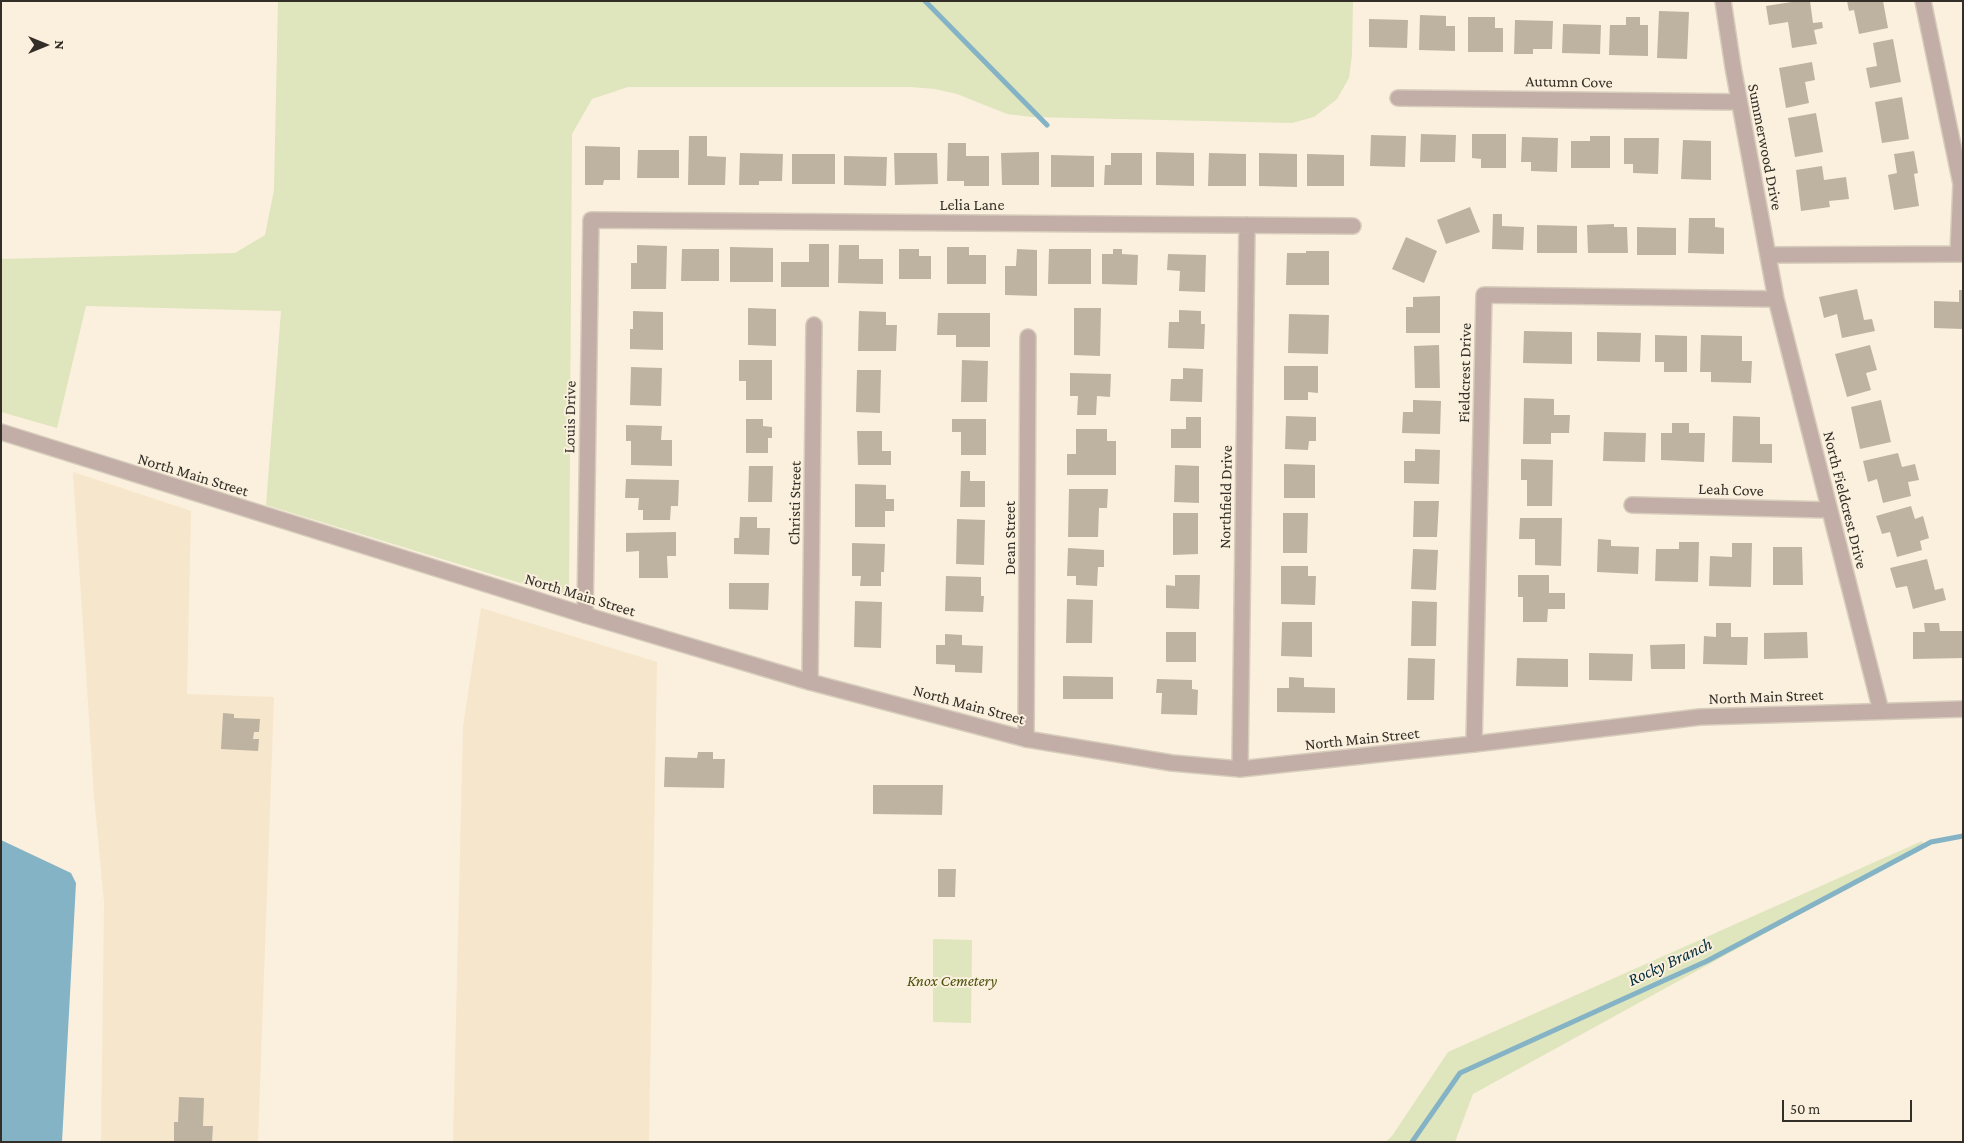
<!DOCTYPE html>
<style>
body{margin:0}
#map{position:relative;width:1964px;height:1143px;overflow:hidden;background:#fbf0dd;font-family:"Crimson Pro",serif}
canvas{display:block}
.frame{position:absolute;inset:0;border:2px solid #332f28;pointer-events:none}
.north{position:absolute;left:20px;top:20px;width:50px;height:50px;-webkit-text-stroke:4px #fbf0dd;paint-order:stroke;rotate:90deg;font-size:14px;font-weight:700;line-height:20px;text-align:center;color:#332f28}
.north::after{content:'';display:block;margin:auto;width:18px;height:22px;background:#332f28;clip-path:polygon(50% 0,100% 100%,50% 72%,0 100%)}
.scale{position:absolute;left:1782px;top:1100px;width:130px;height:22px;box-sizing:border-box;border:2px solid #332f28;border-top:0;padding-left:6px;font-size:15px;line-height:18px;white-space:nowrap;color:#332f28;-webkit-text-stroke:4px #fbf0dd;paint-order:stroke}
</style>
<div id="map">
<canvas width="1964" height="1143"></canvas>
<div class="frame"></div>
<div class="north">N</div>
<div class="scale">50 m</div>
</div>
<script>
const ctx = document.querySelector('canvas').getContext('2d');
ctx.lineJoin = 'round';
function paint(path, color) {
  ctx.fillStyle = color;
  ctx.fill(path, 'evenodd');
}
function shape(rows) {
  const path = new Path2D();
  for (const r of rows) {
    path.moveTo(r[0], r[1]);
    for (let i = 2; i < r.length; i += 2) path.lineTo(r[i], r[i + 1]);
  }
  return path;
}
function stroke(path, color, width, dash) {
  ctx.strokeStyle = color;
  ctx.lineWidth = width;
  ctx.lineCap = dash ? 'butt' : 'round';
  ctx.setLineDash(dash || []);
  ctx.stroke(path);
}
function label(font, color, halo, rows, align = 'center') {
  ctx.font = font + ' "Crimson Pro",serif';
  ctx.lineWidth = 4;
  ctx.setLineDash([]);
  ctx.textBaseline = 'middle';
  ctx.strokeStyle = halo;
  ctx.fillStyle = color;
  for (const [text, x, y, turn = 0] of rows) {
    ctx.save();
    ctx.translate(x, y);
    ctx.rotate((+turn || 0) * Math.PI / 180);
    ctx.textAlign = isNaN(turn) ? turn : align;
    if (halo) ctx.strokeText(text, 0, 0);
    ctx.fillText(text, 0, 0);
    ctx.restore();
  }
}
paint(shape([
 [73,472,191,511,187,694,274,697,258,1142,101,1142,104,902,94,796],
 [481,608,657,662,649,1142,453,1142,463,727]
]), '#f6e6cc');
paint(shape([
 [278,1,1353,1,1352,55,1349,78,1337,99,1314,117,1292,123,1032,117,1007,114,957,94,935,89,911,87,628,87,592,99,572,134,569,598,266,505,281,311,86,306,57,428,1,412,1,259,235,253,265,235,274,190],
 [1922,841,1924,846,1473,1094,1455,1142,1385,1142,1392,1136,1448,1052],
 [933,939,972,940,971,1023,933,1022]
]), '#dfe5bd');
paint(shape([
 [1,840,71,873,76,883,62,1142,1,1142]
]), '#85b3c6');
stroke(shape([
 [925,1,1047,125],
 [1412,1142,1460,1073,1707,961,1931,842,1963,836]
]), '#85b3c6', 5);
paint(shape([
 [1798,1,1810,1,1813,23,1822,22,1823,28,1814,30,1817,44,1792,48,1788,22,1769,25,1766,6],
 [1847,1,1883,1,1888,28,1859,34,1854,10,1849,11],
 [1659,11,1689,12,1687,59,1657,58],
 [1420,15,1446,16,1446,26,1455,26,1455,51,1419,50],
 [1468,17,1495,17,1495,28,1503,28,1503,52,1468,52],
 [1626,17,1640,17,1640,25,1648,25,1648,56,1609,55,1610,25,1626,25],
 [1369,19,1408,20,1407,48,1369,47],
 [1515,20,1553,21,1552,49,1533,49,1533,54,1514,54],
 [1563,24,1601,25,1600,54,1562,53],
 [1893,39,1901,82,1870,88,1866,68,1877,66,1873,43],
 [1812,62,1815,80,1805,82,1809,103,1786,108,1779,68],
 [1902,97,1909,139,1882,143,1875,102],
 [1816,113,1823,152,1795,157,1788,118],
 [1421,134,1456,135,1455,162,1420,162],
 [1472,134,1506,134,1506,168,1481,168,1481,159,1472,158],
 [1371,135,1406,136,1405,167,1370,166],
 [689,136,707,136,707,156,726,157,725,185,688,185],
 [1590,136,1610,136,1610,168,1571,168,1571,141,1590,141],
 [1522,137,1558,138,1557,172,1531,171,1531,162,1521,162],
 [1624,138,1659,138,1658,174,1633,173,1633,164,1624,164],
 [1683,140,1711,141,1711,180,1681,179],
 [948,143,966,143,966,156,989,156,989,186,964,186,964,181,947,181],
 [585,146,620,147,620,180,604,180,603,185,585,185],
 [638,150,679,150,679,178,637,178],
 [1914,151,1918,173,1914,174,1919,206,1894,210,1888,175,1897,173,1894,154],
 [1039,152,1039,185,1002,185,1001,153],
 [1156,152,1194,153,1194,186,1156,185],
 [740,153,783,154,782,181,759,181,759,185,739,185],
 [894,153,937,153,938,184,895,185],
 [1111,153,1142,153,1142,185,1104,185,1105,165,1111,165],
 [1209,153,1246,154,1246,186,1208,186],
 [1259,153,1297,154,1297,187,1259,186],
 [792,154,835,154,835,184,792,184],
 [1307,154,1344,155,1344,186,1307,186],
 [1051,155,1094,156,1094,187,1051,187],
 [844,156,887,157,886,186,844,185],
 [1822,166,1824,180,1846,177,1849,199,1829,201,1830,207,1801,211,1796,170],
 [1470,207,1480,232,1446,244,1437,220],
 [1493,214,1502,214,1502,226,1524,227,1523,250,1492,249],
 [1689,218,1715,218,1715,227,1724,228,1724,254,1688,253],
 [1614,224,1614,227,1627,227,1628,253,1588,253,1587,225],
 [1537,225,1577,226,1577,253,1537,253],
 [1637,227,1676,228,1676,255,1637,255],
 [1406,237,1437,251,1424,283,1392,269],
 [809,244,829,244,829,287,781,287,781,262,809,262],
 [637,245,667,246,666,289,631,289,631,263,637,263],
 [839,245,859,245,859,259,883,259,883,284,838,283],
 [730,247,773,248,773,282,730,282],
 [947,247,969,247,969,255,986,255,986,284,947,284],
 [682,249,719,249,719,281,681,281],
 [899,249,919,249,919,256,931,256,931,279,899,279],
 [1017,249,1037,250,1037,296,1005,295,1005,266,1016,266],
 [1049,249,1091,249,1091,284,1048,284],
 [1113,249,1122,249,1122,254,1138,255,1137,285,1102,284,1102,254,1113,254],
 [1306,251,1329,251,1329,285,1286,285,1287,253,1306,253],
 [1168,254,1206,255,1205,292,1179,291,1180,271,1167,270],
 [1857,289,1864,320,1872,319,1875,331,1842,338,1837,314,1824,318,1819,297],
 [1959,290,1963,290,1963,329,1934,328,1934,301,1959,302],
 [1440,296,1440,333,1406,333,1406,307,1413,307,1413,297],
 [748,308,776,309,776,346,748,345],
 [1074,308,1101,308,1100,356,1074,355],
 [1179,310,1201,311,1201,324,1205,324,1204,349,1168,348,1169,322,1179,322],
 [633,311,663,312,663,350,630,349,630,329,633,329],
 [859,311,886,312,886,325,897,325,896,351,858,351],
 [938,313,990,313,990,347,956,347,956,335,937,335],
 [1289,314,1329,315,1328,354,1288,353],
 [1524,331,1572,332,1572,364,1523,363],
 [1597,332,1641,333,1640,362,1597,361],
 [1655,335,1687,336,1687,372,1664,372,1664,362,1655,362],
 [1701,335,1742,336,1742,361,1752,361,1751,383,1711,382,1711,372,1700,372],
 [1439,345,1440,388,1415,388,1414,346],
 [1870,345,1877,370,1866,373,1871,390,1847,397,1835,354],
 [739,360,772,360,772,400,746,400,746,381,739,381],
 [962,360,988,361,987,402,961,402],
 [1284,366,1318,366,1318,393,1308,392,1308,400,1284,400],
 [631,367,662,368,661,406,630,405],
 [1183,368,1203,369,1202,402,1170,401,1171,379,1183,379],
 [857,370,881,370,880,413,856,412],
 [1070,373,1111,374,1110,397,1097,396,1096,415,1077,415,1078,396,1070,396],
 [1524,398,1554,399,1554,415,1570,415,1569,433,1551,433,1551,444,1523,444],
 [1413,400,1441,401,1440,434,1402,433,1403,412,1413,412],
 [1881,400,1891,442,1860,449,1851,407],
 [1286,416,1316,417,1316,441,1309,441,1308,450,1285,449],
 [1733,416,1760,417,1760,444,1772,444,1772,463,1732,462],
 [1186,417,1201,417,1201,448,1171,448,1171,429,1186,429],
 [746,419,763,419,763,426,772,427,772,438,768,438,768,453,746,453],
 [952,419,986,419,986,455,961,455,961,432,952,432],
 [1672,423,1689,423,1689,433,1705,433,1704,462,1661,460,1661,433,1672,433],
 [626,425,662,426,661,440,672,440,672,466,631,465,631,441,626,441],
 [1076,429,1107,429,1107,441,1116,441,1116,475,1067,475,1067,454,1076,454],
 [857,431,882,431,882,451,891,451,891,465,858,465],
 [1604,432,1646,433,1645,462,1603,461],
 [1415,449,1440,450,1439,484,1404,483,1404,461,1415,461],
 [1898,453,1902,467,1915,464,1919,480,1908,482,1911,496,1883,503,1877,479,1868,482,1863,461],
 [1521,459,1553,460,1552,506,1527,506,1527,480,1521,480],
 [1284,464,1315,465,1315,498,1284,498],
 [1175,465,1199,466,1199,503,1174,502],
 [749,466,773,466,772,502,748,502],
 [961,471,970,471,970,481,985,481,985,507,960,507],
 [626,479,679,480,678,506,671,506,670,520,643,520,643,510,638,510,639,498,625,498],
 [855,484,886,485,886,499,894,499,894,511,885,511,885,527,855,527],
 [1069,489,1108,489,1107,508,1099,508,1098,537,1068,537],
 [1414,501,1439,501,1437,537,1413,537],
 [1911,506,1915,519,1923,516,1929,538,1920,541,1922,550,1897,557,1890,532,1882,534,1876,516],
 [1173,513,1198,513,1198,554,1173,555],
 [1283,513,1308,513,1307,553,1283,553],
 [740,517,757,517,757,528,770,528,769,555,734,554,734,538,739,538],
 [1520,518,1562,518,1561,566,1535,565,1535,539,1519,539],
 [957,519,985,520,984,565,956,564],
 [676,532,676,556,667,556,668,578,639,578,639,551,626,552,626,533],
 [1598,539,1611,540,1611,546,1639,547,1638,574,1597,572],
 [1679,542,1699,542,1698,582,1655,581,1656,549,1679,549],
 [852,543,885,544,884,572,881,572,881,586,860,586,861,576,852,576],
 [1732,543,1752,543,1751,587,1709,586,1710,556,1732,557],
 [1773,547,1802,547,1803,585,1773,585],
 [1068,548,1104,550,1104,567,1098,567,1097,586,1076,585,1076,576,1067,576],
 [1413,549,1438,550,1436,590,1411,589],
 [1927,559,1935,590,1943,588,1946,600,1913,609,1907,586,1896,588,1890,568],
 [1281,566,1308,566,1308,576,1316,576,1315,605,1281,604],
 [1175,575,1200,575,1199,609,1166,608,1166,585,1175,586],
 [1518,575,1549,575,1549,593,1565,593,1565,609,1548,609,1547,622,1523,622,1523,597,1518,597],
 [946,576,981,577,981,596,984,596,983,612,945,611],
 [729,583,769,583,768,610,729,609],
 [1067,599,1093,600,1092,643,1066,643],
 [855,601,882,602,881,648,854,647],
 [1412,601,1437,602,1436,646,1411,646],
 [1282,622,1312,622,1312,657,1281,656],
 [1716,623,1731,623,1731,637,1748,637,1747,665,1703,664,1704,636,1716,637],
 [1924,623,1939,623,1940,631,1963,631,1963,658,1913,659,1913,632,1925,632],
 [1166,632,1196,632,1196,662,1166,662],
 [1807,632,1808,658,1764,659,1764,633],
 [945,634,962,635,962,645,983,646,982,673,955,672,955,665,936,664,936,645,945,645],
 [1685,644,1685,669,1651,669,1650,645],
 [1589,653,1633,654,1632,681,1589,680],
 [1408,658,1435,659,1434,700,1407,700],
 [1517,658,1568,659,1568,687,1516,686],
 [1063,676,1113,677,1113,699,1063,699],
 [1289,677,1304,678,1304,687,1335,688,1335,713,1277,712,1277,688,1289,688],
 [1157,679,1192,680,1192,689,1198,690,1197,715,1161,714,1162,693,1156,693],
 [223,713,234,714,234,718,260,719,259,732,254,732,253,739,259,739,258,751,221,749],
 [698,752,713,752,713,759,725,759,724,788,664,787,665,757,697,758],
 [873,785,943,785,942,815,873,814],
 [938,869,956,869,955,897,938,897],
 [179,1097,204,1098,203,1126,213,1126,212,1142,174,1142,174,1122,178,1122]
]), '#beb3a1');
const minor = shape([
 [1723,1,1733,67,1776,299,1881,711],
 [1923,1,1961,184,1958,254],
 [1398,98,1739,102],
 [1768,255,1963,254],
 [1632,505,1829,510],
 [585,615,591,220,1353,226],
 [810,682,814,325],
 [1026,739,1028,337],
 [1474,744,1484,295,1776,299],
 [1240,769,1247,225]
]);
const tertiary = shape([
 [1,432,585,615,810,682,1026,739,1172,763,1240,769,1474,744,1700,717,1963,709]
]);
stroke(minor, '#d7cdbc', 18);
stroke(tertiary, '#d7cdbc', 18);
stroke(minor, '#c2ada7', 15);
stroke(tertiary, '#c2ada7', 15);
label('16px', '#332f28', '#fbf0dd', [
 ["Autumn Cove",1569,82,1],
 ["Summerwood Drive",1765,147,79],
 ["Lelia Lane",972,205],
 ["Fieldcrest Drive",1465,373,-89],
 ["Louis Drive",570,417,-89],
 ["North Main Street",193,475,17],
 ["Leah Cove",1731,490,2],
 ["Northfield Drive",1226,497,-89],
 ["North Fieldcrest Drive",1845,500,76],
 ["Christi Street",795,503,-89],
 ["Dean Street",1010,538,-90],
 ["North Main Street",580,595,17],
 ["North Main Street",1766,697,-2],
 ["North Main Street",969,705,15],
 ["North Main Street",1362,739,-6]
]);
label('italic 16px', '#4b500c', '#fbf0dd', [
 ["Knox Cemetery",952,981]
]);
label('italic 18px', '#04303f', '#fbf0dd', [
 ["Rocky Branch",1670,962,-25]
]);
</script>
